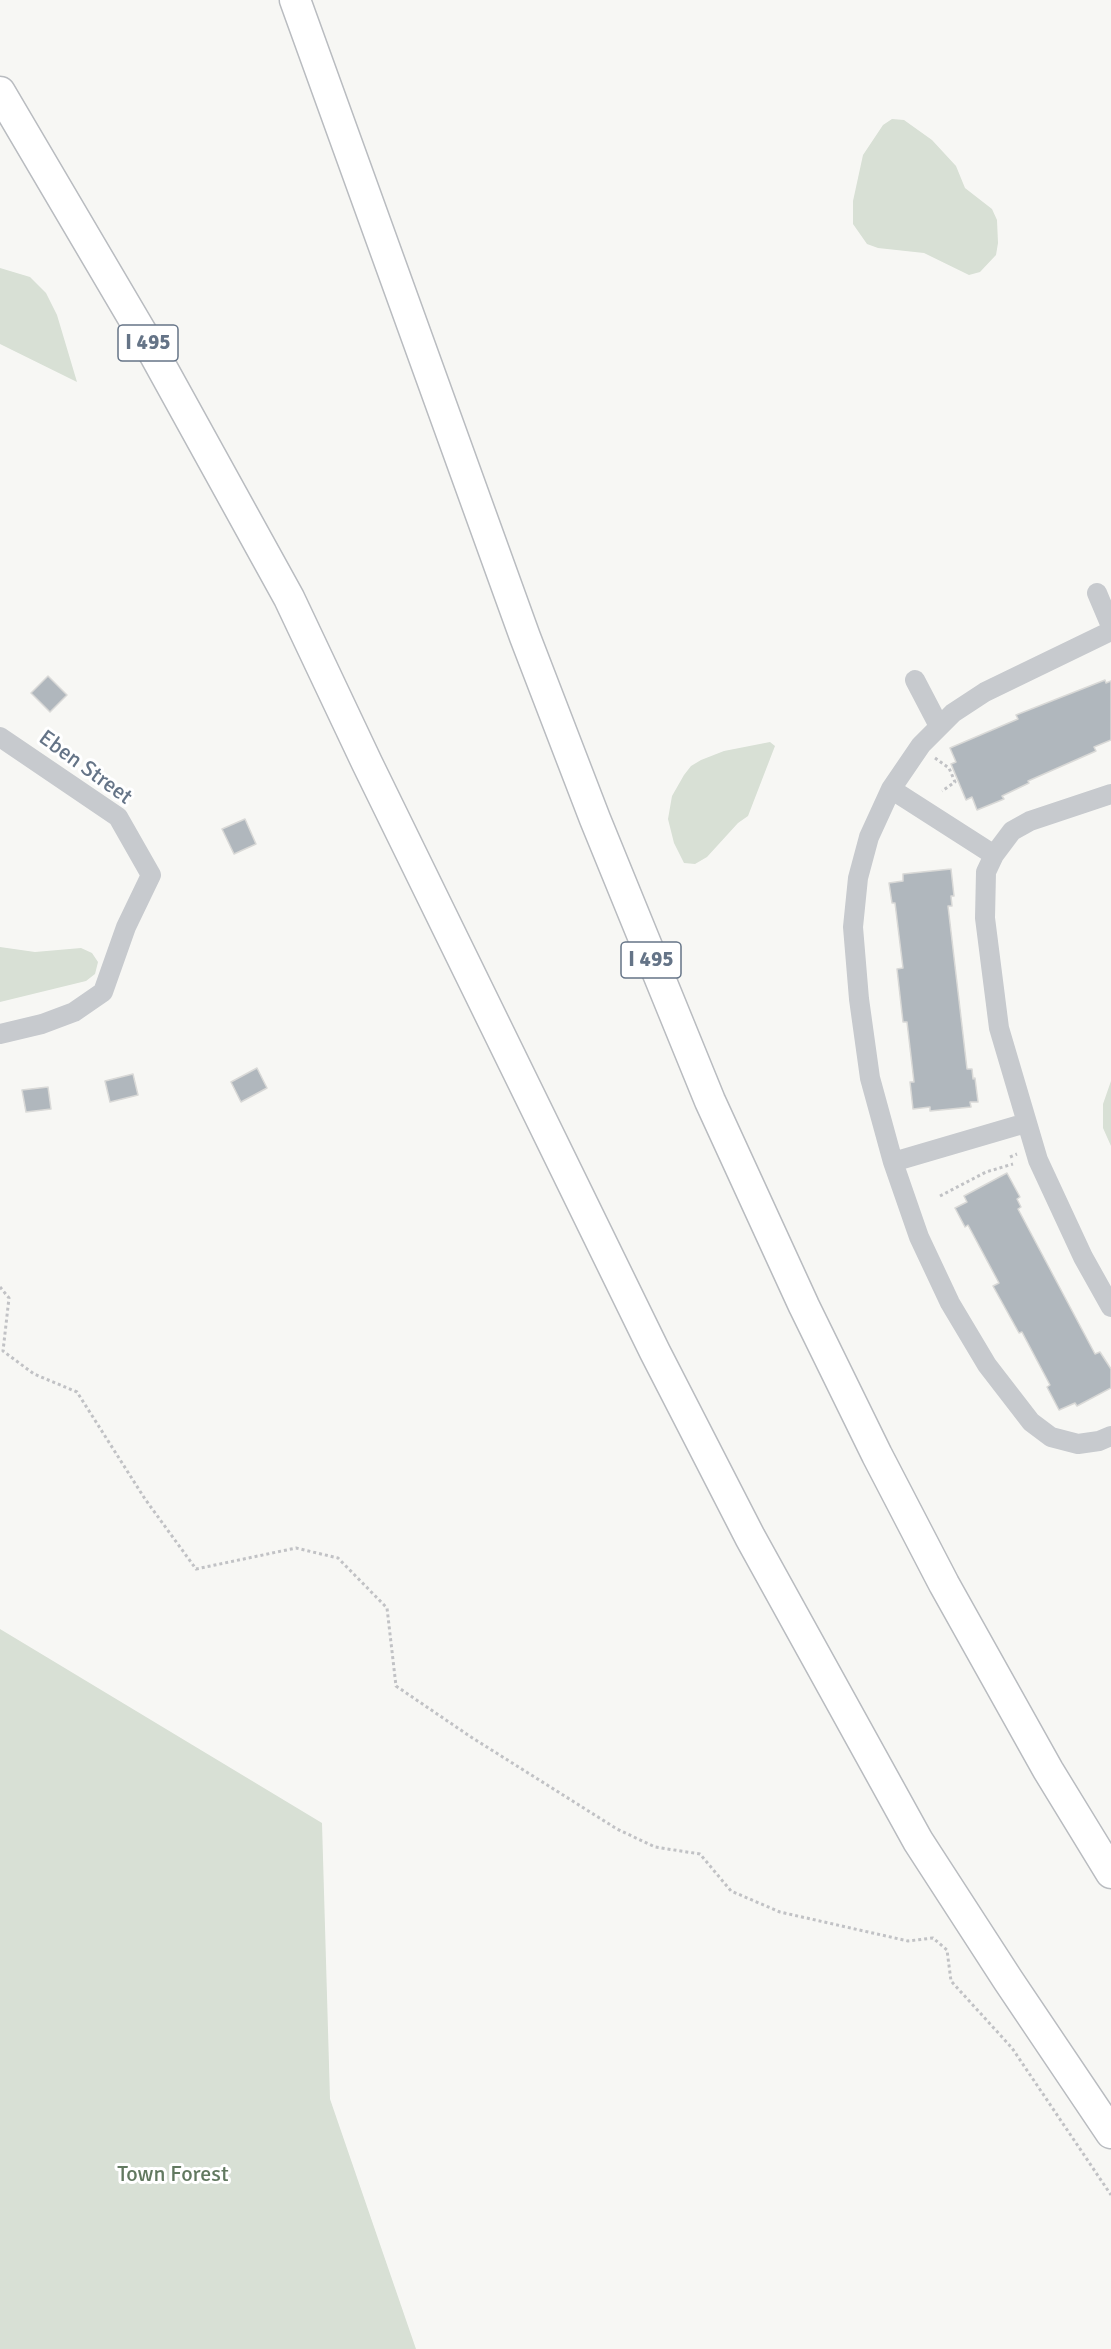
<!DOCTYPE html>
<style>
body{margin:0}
canvas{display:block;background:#f7f7f4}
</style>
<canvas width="1111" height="2349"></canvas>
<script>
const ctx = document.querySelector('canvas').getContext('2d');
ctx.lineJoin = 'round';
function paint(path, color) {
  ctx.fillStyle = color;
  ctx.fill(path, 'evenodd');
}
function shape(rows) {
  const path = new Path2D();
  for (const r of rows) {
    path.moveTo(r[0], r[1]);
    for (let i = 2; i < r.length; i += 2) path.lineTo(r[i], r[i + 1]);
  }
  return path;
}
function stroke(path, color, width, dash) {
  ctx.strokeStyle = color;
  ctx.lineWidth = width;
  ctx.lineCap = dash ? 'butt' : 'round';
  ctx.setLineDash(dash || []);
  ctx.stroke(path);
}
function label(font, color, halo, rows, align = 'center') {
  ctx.font = font + ' Signika,sans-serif';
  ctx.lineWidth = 6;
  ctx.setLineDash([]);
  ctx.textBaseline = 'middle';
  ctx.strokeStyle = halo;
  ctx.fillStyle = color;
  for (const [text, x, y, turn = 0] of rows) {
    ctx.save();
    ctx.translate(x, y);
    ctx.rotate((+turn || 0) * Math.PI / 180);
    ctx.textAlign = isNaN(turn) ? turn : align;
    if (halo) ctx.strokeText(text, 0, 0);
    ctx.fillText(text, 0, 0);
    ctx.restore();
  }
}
paint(shape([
 [892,119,904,120,932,140,956,166,965,188,992,209,997,220,998,243,996,255,980,272,969,275,924,253,878,248,867,244,853,224,853,201,863,155,883,125],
 [0,268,30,277,46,293,57,315,77,382,0,344],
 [770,742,775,746,748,816,738,823,707,857,695,864,684,863,674,843,668,819,672,796,684,775,691,766,701,760,724,751],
 [0,947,35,952,81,948,92,953,98,962,95,974,86,981,0,1002],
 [1111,1081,1111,1146,1103,1128,1103,1104],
 [0,1629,322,1823,330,2099,416,2349,0,2349]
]), '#d8e0d5');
const building = shape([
 [48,676,67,695,50,712,31,693,48,676],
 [1105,680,1106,683,1111,681,1111,740,1094,747,1096,751,1028,781,1029,783,1002,796,1004,799,977,810,972,797,966,800,951,764,956,762,950,748,1018,719,1016,715,1105,680],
 [245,819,256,844,234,854,222,829,245,819],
 [951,869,954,896,951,896,952,906,948,906,967,1069,972,1069,973,1079,975,1078,978,1102,970,1102,971,1107,930,1111,930,1107,913,1109,910,1082,914,1082,907,1022,903,1022,897,969,903,968,895,903,892,903,889,883,903,881,903,874,951,869],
 [257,1068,267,1088,241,1102,231,1082,257,1068],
 [133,1074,138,1095,110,1102,105,1081,133,1074],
 [48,1087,51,1109,26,1112,22,1090,48,1087],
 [1007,1173,1020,1197,1017,1199,1021,1207,1018,1209,1095,1354,1100,1352,1111,1369,1111,1388,1077,1406,1075,1403,1059,1410,1047,1387,1050,1385,1022,1332,1019,1333,993,1286,999,1283,968,1225,965,1227,955,1208,967,1202,964,1196,1007,1173]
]);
paint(building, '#b0b7bd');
stroke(building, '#d9d9d7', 1.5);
const highway = shape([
 [295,0,525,637,595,819,710,1101,804,1306,877,1455,944,1584,1048,1770,1111,1873],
 [0,92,156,357,289,598,367,763,655,1352,750,1537,918,1841,1008,1980,1111,2133]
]);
stroke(highway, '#b9bcc0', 33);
stroke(shape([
 [935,758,949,768,955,782,942,791],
 [1010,1157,1017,1154],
 [940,1196,986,1172,1013,1164],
 [0,1287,9,1298,3,1351,34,1374,77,1392,145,1499,196,1569,296,1548,338,1558,387,1608,396,1686,471,1737,617,1829,655,1847,700,1854,731,1891,780,1912,908,1941,933,1938,947,1950,951,1981,1012,2048,1111,2195]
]), '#c1c2c5', 3, [3, 3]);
stroke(shape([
 [1097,593,1111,626],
 [1111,631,985,692,953,713,921,745,891,789,869,837,858,878,853,927,859,999,870,1078,893,1162,919,1237,950,1303,987,1365,1031,1422,1051,1437,1078,1444,1099,1441,1111,1436],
 [915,680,939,726],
 [0,737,118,817,151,875,126,927,103,992,74,1012,42,1024,0,1034],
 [891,789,994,855],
 [1111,794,1030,821,1012,831,994,855,986,872,985,918,999,1028,1038,1160,1083,1257,1111,1307],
 [893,1162,1026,1123]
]), '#c7cace', 20);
stroke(highway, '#fff', 30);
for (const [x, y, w] of [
 [148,343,60],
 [651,960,60]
]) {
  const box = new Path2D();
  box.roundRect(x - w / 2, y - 18, w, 36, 4.5);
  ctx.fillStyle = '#fff';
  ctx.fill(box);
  stroke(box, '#657487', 1.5);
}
label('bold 21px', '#657487', null, [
 ["I 495",148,343],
 ["I 495",651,960]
]);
label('22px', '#657487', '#fff', [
 ["Eben Street",85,768,36]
]);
label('22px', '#627960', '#fff', [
 ["Town Forest",173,2175]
]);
</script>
